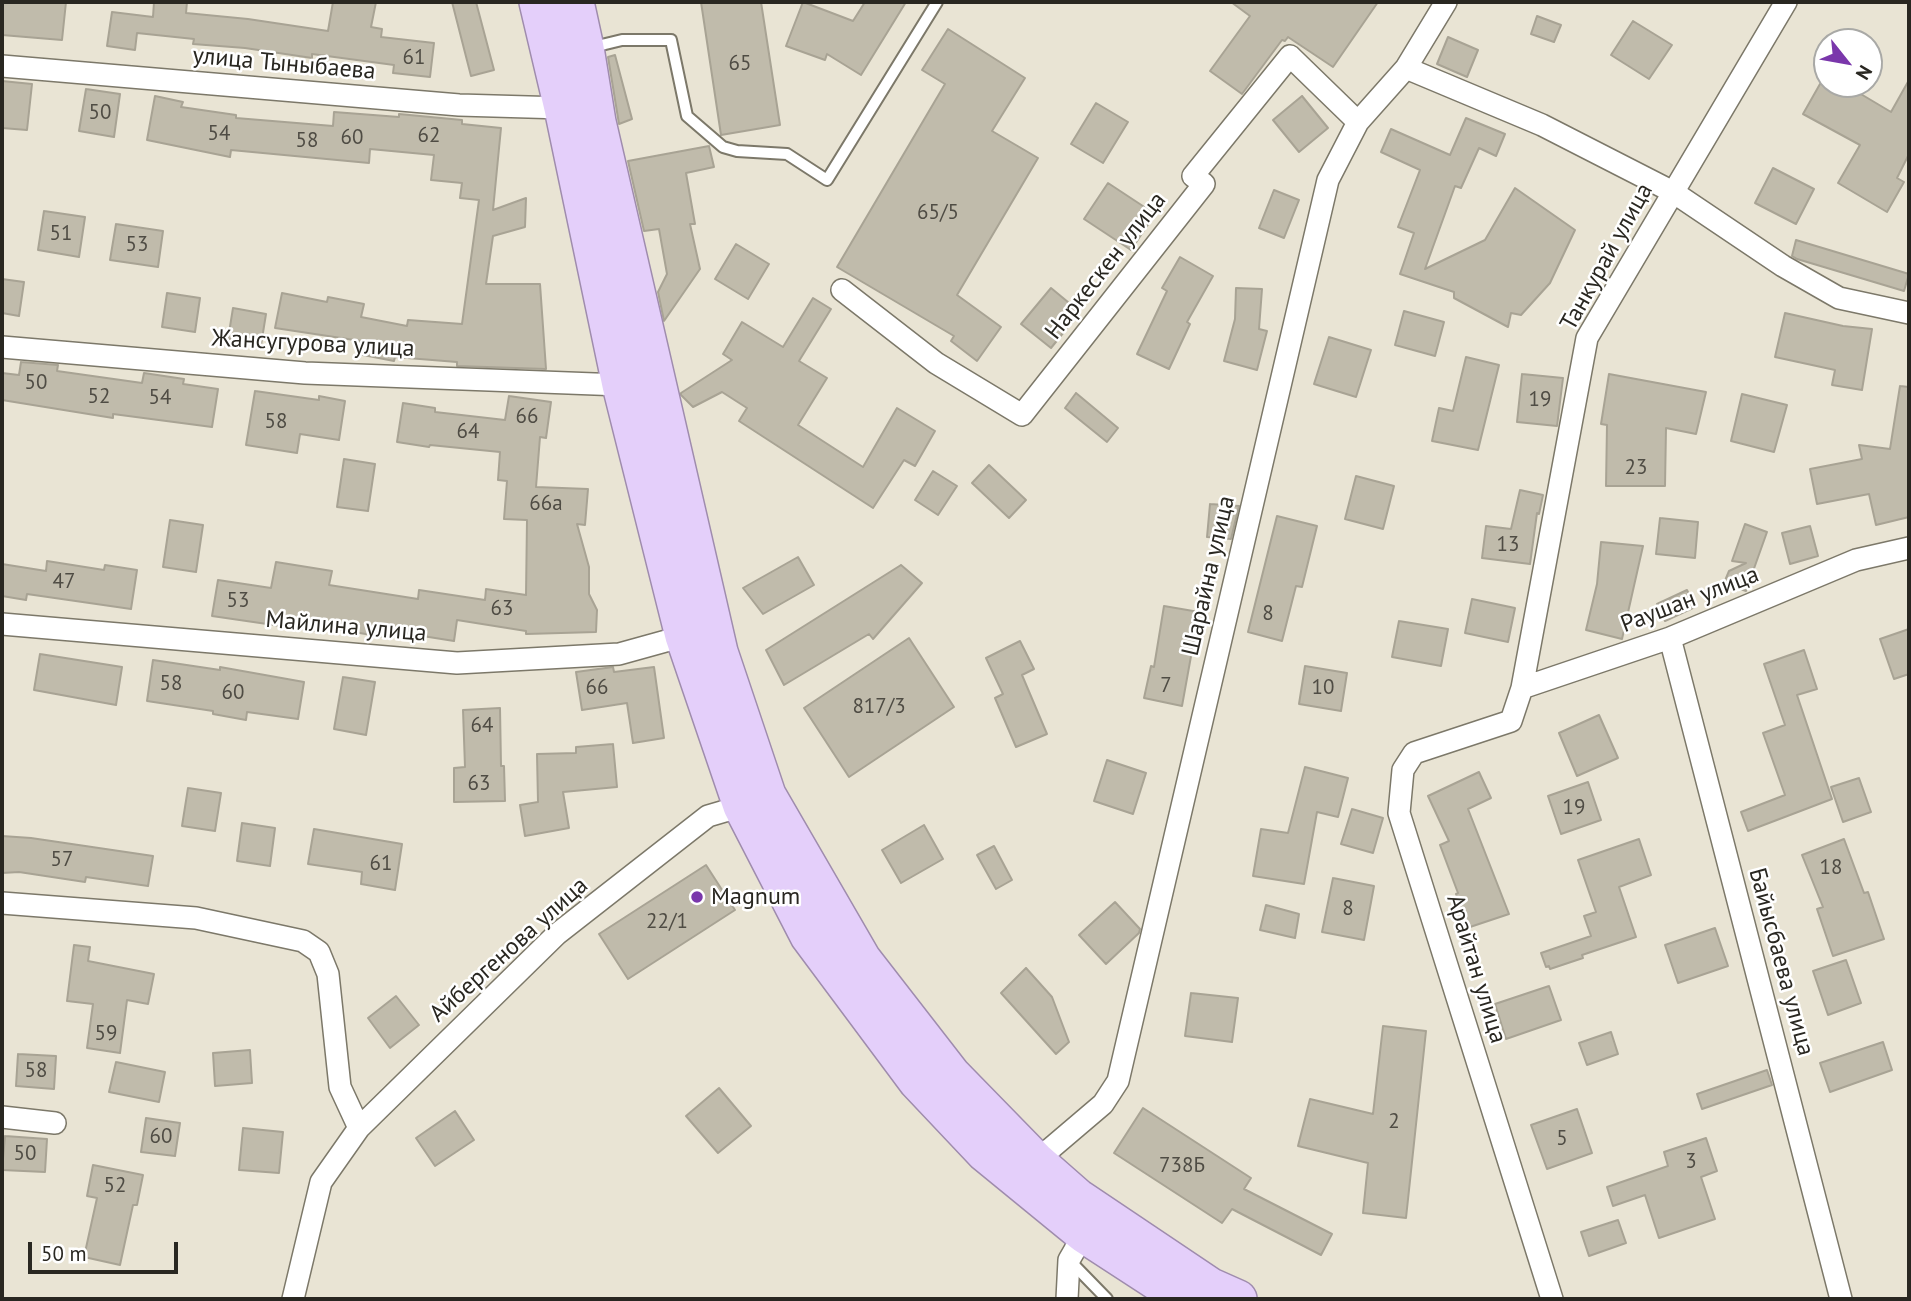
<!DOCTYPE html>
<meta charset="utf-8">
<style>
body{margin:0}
#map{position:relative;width:1911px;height:1301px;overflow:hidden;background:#e9e4d4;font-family:"PT Sans",sans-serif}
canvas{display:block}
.frame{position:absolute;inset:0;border:4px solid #292721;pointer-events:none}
.north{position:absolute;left:1813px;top:28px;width:70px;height:70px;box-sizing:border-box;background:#fff;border:2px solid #a9a9a6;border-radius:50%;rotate:121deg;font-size:19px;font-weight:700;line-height:28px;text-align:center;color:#292721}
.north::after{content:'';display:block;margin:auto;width:24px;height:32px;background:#7a37ab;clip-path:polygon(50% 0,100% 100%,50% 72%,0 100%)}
.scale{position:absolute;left:28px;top:1242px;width:150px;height:32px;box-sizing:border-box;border:4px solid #292721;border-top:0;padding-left:9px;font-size:21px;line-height:24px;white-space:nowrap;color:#292721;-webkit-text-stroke:5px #fff;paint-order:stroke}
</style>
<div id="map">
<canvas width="1911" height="1301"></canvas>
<div class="frame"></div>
<div class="north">N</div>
<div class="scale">50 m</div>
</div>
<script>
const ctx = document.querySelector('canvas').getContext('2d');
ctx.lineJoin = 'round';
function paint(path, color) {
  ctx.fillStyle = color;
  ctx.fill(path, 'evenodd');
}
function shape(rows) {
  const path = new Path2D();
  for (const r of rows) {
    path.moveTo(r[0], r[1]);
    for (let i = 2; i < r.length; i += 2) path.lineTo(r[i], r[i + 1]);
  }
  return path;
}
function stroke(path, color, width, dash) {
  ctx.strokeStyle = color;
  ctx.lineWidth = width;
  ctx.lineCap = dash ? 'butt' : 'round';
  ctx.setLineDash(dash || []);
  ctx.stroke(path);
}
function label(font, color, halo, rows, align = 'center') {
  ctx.font = font + ' "PT Sans",sans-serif';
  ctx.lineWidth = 5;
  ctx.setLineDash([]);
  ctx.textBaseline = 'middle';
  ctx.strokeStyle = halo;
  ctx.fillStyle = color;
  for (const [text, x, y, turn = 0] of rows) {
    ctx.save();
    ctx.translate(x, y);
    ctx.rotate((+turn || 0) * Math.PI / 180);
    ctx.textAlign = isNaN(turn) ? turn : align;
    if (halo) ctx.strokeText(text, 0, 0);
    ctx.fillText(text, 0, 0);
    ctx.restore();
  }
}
const building = shape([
 [2,2,66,2,62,40,2,35,2,2],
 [154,2,187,2,186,13,248,19,328,31,333,2,376,2,371,27,382,29,381,37,434,43,430,77,393,73,394,65,312,54,312,58,245,48,193,44,194,39,137,33,135,50,107,46,112,12,153,17,154,2],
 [452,2,476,2,494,70,471,76,452,2],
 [701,2,761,2,780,125,721,135,701,2],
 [803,2,853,21,865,2,906,2,861,75,827,54,825,60,786,46,803,2],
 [1231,2,1378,2,1333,67,1288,37,1285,41,1282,40,1242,94,1210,71,1250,16,1231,2],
 [1537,16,1561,25,1554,42,1531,34,1537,16],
 [1633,21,1672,45,1649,79,1611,55,1633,21],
 [948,29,1025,78,992,131,1038,158,957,295,1001,327,977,361,951,341,954,336,837,267,945,84,922,70,948,29],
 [1448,37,1478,50,1467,77,1437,64,1448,37],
 [615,55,632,119,619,124,608,57,615,55],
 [1909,80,1909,154,1897,178,1904,182,1887,212,1838,183,1860,145,1803,114,1820,84,1844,84,1891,112,1909,80],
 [2,81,32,84,27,130,2,128,2,81],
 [86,89,120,94,114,137,79,131,86,89],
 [155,96,183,102,181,107,236,115,236,118,333,126,334,112,399,117,399,114,462,120,462,124,501,128,493,210,526,198,525,227,493,236,486,284,540,284,546,369,457,366,457,362,395,357,394,361,358,354,361,341,275,328,282,293,327,302,328,297,364,304,361,317,407,326,408,320,462,324,479,200,460,198,462,183,431,180,434,155,370,149,369,163,231,150,230,157,147,140,155,96],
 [1302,96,1328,128,1299,152,1273,120,1302,96],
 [1096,103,1128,122,1103,163,1071,144,1096,103],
 [1466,118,1505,134,1496,156,1479,148,1461,188,1455,186,1425,269,1485,240,1515,188,1575,230,1550,283,1521,315,1511,313,1508,327,1454,298,1454,292,1400,274,1414,233,1398,227,1420,170,1381,152,1391,129,1450,155,1466,118],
 [709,146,714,167,686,173,695,224,690,224,700,269,664,321,658,292,667,274,659,229,644,231,628,161,709,146],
 [1773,168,1814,189,1796,224,1755,203,1773,168],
 [1108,183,1155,214,1131,250,1084,219,1108,183],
 [1274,190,1299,200,1284,238,1259,228,1274,190],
 [44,211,85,217,79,257,38,250,44,211],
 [116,224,163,231,158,267,110,260,116,224],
 [1796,240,1909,274,1904,291,1797,259,1792,256,1796,240],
 [736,244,769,264,748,299,715,279,736,244],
 [1180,257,1213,276,1187,322,1190,324,1169,369,1137,354,1167,291,1162,288,1180,257],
 [2,279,24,282,19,316,2,313,2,279],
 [1051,288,1080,312,1051,348,1021,324,1051,288],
 [1236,288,1262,289,1259,329,1267,331,1257,370,1224,361,1235,319,1236,288],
 [167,293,200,298,195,332,162,327,167,293],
 [813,298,831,309,799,361,827,378,798,425,863,467,897,408,935,431,915,466,904,460,873,508,739,421,747,408,722,392,693,407,681,395,681,393,732,360,723,354,742,322,783,347,813,298],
 [233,308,266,314,261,345,228,339,233,308],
 [1404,311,1444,322,1435,356,1395,345,1404,311],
 [1785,313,1843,326,1872,329,1862,390,1832,385,1835,370,1775,357,1785,313],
 [1329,337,1371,350,1356,397,1314,384,1329,337],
 [1466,357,1499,365,1478,450,1432,441,1439,408,1453,411,1466,357],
 [21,362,58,365,57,371,142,383,144,373,184,379,183,384,218,389,212,427,113,414,113,418,2,400,2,373,19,375,21,362],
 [1522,374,1563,378,1557,426,1517,422,1522,374],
 [1609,374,1706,392,1696,434,1666,428,1665,486,1606,486,1607,425,1601,424,1609,374],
 [1900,386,1909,387,1909,517,1876,525,1869,494,1817,504,1810,469,1862,459,1859,445,1890,449,1900,386],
 [255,391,319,400,319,396,345,401,339,440,300,434,297,453,246,445,255,391],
 [1076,393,1118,428,1107,442,1065,408,1076,393],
 [1742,394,1787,405,1774,452,1731,441,1742,394],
 [509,396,551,402,546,438,540,437,536,487,588,489,585,525,577,524,589,567,589,594,597,610,596,632,526,634,526,631,457,620,454,641,391,631,390,638,323,627,322,632,212,616,218,580,271,588,276,562,332,571,329,585,418,599,419,590,485,600,486,589,526,595,527,520,504,519,507,481,498,480,500,452,430,445,429,447,397,442,403,403,435,408,435,412,505,420,509,396],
 [344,459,375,464,368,511,337,507,344,459],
 [989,465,1026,500,1009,518,972,483,989,465],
 [933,471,957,486,938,515,915,500,933,471],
 [1356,476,1394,486,1383,529,1345,519,1356,476],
 [1520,490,1543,495,1539,514,1537,513,1530,564,1482,558,1486,526,1511,529,1520,490],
 [1210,504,1239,506,1231,539,1207,537,1210,504],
 [1277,516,1317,526,1302,587,1296,586,1282,641,1248,632,1277,516],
 [1660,518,1698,522,1695,558,1656,554,1660,518],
 [170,520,203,525,196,572,163,567,170,520],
 [1745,524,1767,532,1746,591,1724,583,1729,571,1746,563,1732,561,1745,524],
 [1810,526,1818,556,1790,564,1782,533,1810,526],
 [1601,542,1643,546,1622,639,1586,630,1597,584,1601,542],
 [798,557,814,585,763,614,743,588,798,557],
 [47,561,104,570,105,565,137,570,131,609,27,594,26,600,2,596,2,564,46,571,47,561],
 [901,565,922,583,873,639,869,634,784,685,766,650,901,565],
 [1687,590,1695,607,1665,621,1657,604,1687,590],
 [1472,599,1515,608,1508,642,1465,633,1472,599],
 [1164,606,1199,612,1182,706,1144,698,1151,666,1154,667,1164,606],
 [1399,621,1448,629,1441,666,1392,657,1399,621],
 [1909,629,1909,674,1894,679,1880,639,1909,629],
 [909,638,954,707,849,777,804,708,909,638],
 [1020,641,1034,669,1022,675,1047,734,1016,747,995,698,1003,694,986,658,1020,641],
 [1804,650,1817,689,1797,695,1832,799,1748,831,1741,812,1785,795,1763,733,1785,725,1764,664,1804,650],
 [40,654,122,667,116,705,34,690,40,654],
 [153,660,220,670,220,667,304,682,298,719,247,712,246,720,213,714,213,711,147,701,153,660],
 [1305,666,1347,673,1341,711,1299,704,1305,666],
 [613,667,614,672,654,667,664,738,633,743,627,703,582,710,576,672,613,667],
 [343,677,375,682,366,735,334,729,343,677],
 [500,708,501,766,504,766,505,801,454,802,454,768,465,767,463,710,500,708],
 [1599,715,1618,758,1577,776,1559,733,1599,715],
 [613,744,617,787,563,792,569,828,525,836,520,805,538,802,537,754,576,753,576,747,613,744],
 [1107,760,1146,773,1133,814,1094,801,1107,760],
 [1305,767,1348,778,1338,817,1317,812,1304,884,1253,876,1261,829,1288,833,1305,767],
 [1479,772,1491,798,1468,809,1509,914,1467,928,1456,894,1458,893,1440,845,1449,841,1428,796,1479,772],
 [1859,778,1871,812,1843,822,1831,787,1859,778],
 [1588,782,1601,820,1561,834,1548,796,1588,782],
 [188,788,221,793,215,831,182,826,188,788],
 [1352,809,1383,818,1373,853,1341,844,1352,809],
 [242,823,275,828,270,866,237,861,242,823],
 [924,825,943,859,901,883,882,850,924,825],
 [314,829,402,844,395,890,361,884,362,872,308,864,314,829],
 [2,836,31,838,153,856,148,886,86,877,85,882,19,872,2,873,2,836],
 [1639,839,1651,875,1619,887,1636,937,1582,955,1583,958,1550,969,1549,966,1546,967,1541,953,1591,936,1584,916,1596,912,1578,860,1639,839],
 [1844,839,1864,893,1868,892,1884,939,1833,956,1817,909,1823,907,1802,855,1844,839],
 [994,846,1012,880,996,889,977,855,994,846],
 [706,865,735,910,628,979,599,934,706,865],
 [1333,878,1374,886,1364,940,1322,932,1333,878],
 [1115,902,1140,929,1139,933,1106,964,1079,935,1115,902],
 [1266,905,1299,914,1295,938,1260,930,1266,905],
 [1715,928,1728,966,1678,983,1665,945,1715,928],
 [74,945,90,947,88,961,154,974,148,1004,127,1000,120,1053,87,1048,93,1004,67,1001,74,945],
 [1846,960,1861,1003,1828,1015,1813,971,1846,960],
 [1026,968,1052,997,1069,1042,1056,1054,1001,993,1026,968],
 [1549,986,1561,1020,1506,1039,1495,1004,1549,986],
 [1191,993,1238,998,1232,1042,1185,1036,1191,993],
 [396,996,419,1025,390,1048,368,1018,396,996],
 [1383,1026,1426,1031,1406,1218,1363,1213,1368,1163,1298,1146,1310,1099,1373,1114,1383,1026],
 [1611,1032,1618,1054,1587,1065,1579,1043,1611,1032],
 [1883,1042,1892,1070,1830,1092,1820,1063,1883,1042],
 [250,1050,252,1083,215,1086,213,1053,250,1050],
 [18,1054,56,1056,54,1089,16,1086,18,1054],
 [116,1062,165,1072,159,1102,109,1092,116,1062],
 [1767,1070,1772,1085,1702,1109,1697,1094,1767,1070],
 [719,1088,751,1126,718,1153,686,1116,719,1088],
 [1143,1108,1251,1178,1244,1189,1332,1234,1321,1255,1232,1209,1222,1223,1114,1153,1143,1108],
 [1577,1109,1592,1153,1547,1169,1531,1125,1577,1109],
 [455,1111,474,1140,435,1166,416,1138,455,1111],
 [146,1118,180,1123,175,1156,141,1152,146,1118],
 [243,1128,283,1132,279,1173,239,1170,243,1128],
 [5,1136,47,1139,45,1172,2,1170,5,1136],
 [1706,1138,1717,1171,1701,1177,1715,1219,1659,1238,1645,1195,1613,1206,1607,1187,1668,1166,1664,1152,1706,1138],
 [93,1165,143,1175,137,1205,133,1205,120,1265,84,1257,97,1198,87,1196,93,1165],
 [1618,1220,1626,1243,1589,1256,1581,1232,1618,1220]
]);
paint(building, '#c0bbab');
stroke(building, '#a8a394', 2);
const service = shape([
 [589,48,622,40,671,40,687,116,723,147,737,151,787,154,827,180,937,2],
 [1071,1262,1107,1299]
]);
const minor = shape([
 [2,66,459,105,563,108],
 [1406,68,1542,125,1673,192,1783,266,1839,298,1909,313],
 [842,290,936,363,1022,415,1204,184,1193,176,1290,56,1358,122],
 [2,347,305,373,621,385],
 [2,624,457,663,619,654,684,636],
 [1670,638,1841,1299],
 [1522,688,1587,338,1786,2],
 [2,903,196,918,303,941,319,952,328,974,340,1087,359,1128,321,1182,293,1299],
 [2,1117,55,1123],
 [359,1128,557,934,708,816,742,806],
 [1036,1161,1103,1104,1118,1081,1328,180,1358,122,1406,68,1446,2],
 [1067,1299,1069,1260,1084,1234],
 [1552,1299,1399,813,1403,770,1414,753,1511,721,1522,688,1670,638,1856,560,1909,548]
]);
const trunk = shape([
 [538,2,563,108,621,385,684,636,742,806,809,936,917,1081,985,1153,1084,1234,1184,1299],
 [575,2,585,48,597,122,719,652,767,795,862,959,952,1075,1036,1161,1077,1197,1211,1287,1238,1299]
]);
stroke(service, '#7c7869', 14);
stroke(minor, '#7c7869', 24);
stroke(trunk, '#9f8cad', 40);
stroke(service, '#fff', 10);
stroke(minor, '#fff', 21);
stroke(trunk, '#e4cffa', 37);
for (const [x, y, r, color] of [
 [697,897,7,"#7a37ab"]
]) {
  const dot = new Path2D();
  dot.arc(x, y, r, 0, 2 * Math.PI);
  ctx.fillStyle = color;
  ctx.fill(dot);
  stroke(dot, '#fff', 2.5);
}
label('21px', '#4f4c44', null, [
 ["61",414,58],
 ["65",740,64],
 ["50",100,113],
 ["54",219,134],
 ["62",429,136],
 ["60",352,138],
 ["58",307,141],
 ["65/5",938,213],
 ["51",61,234],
 ["53",137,245],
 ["50",36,383],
 ["52",99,397],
 ["54",160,398],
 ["19",1540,400],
 ["66",527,417],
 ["58",276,422],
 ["64",468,432],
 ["23",1636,468],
 ["66а",546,504],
 ["13",1508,545],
 ["47",64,582],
 ["53",238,601],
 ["63",502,609],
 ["8",1268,614],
 ["58",171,684],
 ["7",1166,686],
 ["66",597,688],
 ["10",1323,688],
 ["60",233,693],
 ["817/3",879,707],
 ["64",482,726],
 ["63",479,784],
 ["19",1574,808],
 ["57",62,860],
 ["61",381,864],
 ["18",1831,868],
 ["8",1348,909],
 ["22/1",667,922],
 ["59",106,1034],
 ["58",36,1071],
 ["2",1394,1122],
 ["60",161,1137],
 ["5",1562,1139],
 ["50",25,1154],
 ["3",1691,1162],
 ["738Б",1182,1166],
 ["52",115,1186]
]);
label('24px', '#292721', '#fff', [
 ["улица Тыныбаева",284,64,5],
 ["Танкурай улица",1607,257,-61],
 ["Наркескен улица",1106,266,-52],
 ["Жансугурова улица",313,344,3],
 ["Шарайна улица",1209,576,-77],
 ["Раушан улица",1690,600,-21],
 ["Майлина улица",346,627,5],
 ["Айбергенова улица",509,950,-42],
 ["Байысбаева улица",1781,962,75],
 ["Арайтан улица",1476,969,73]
]);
label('24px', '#292721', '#fff', [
 ["Magnum",711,897]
], 'left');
</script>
